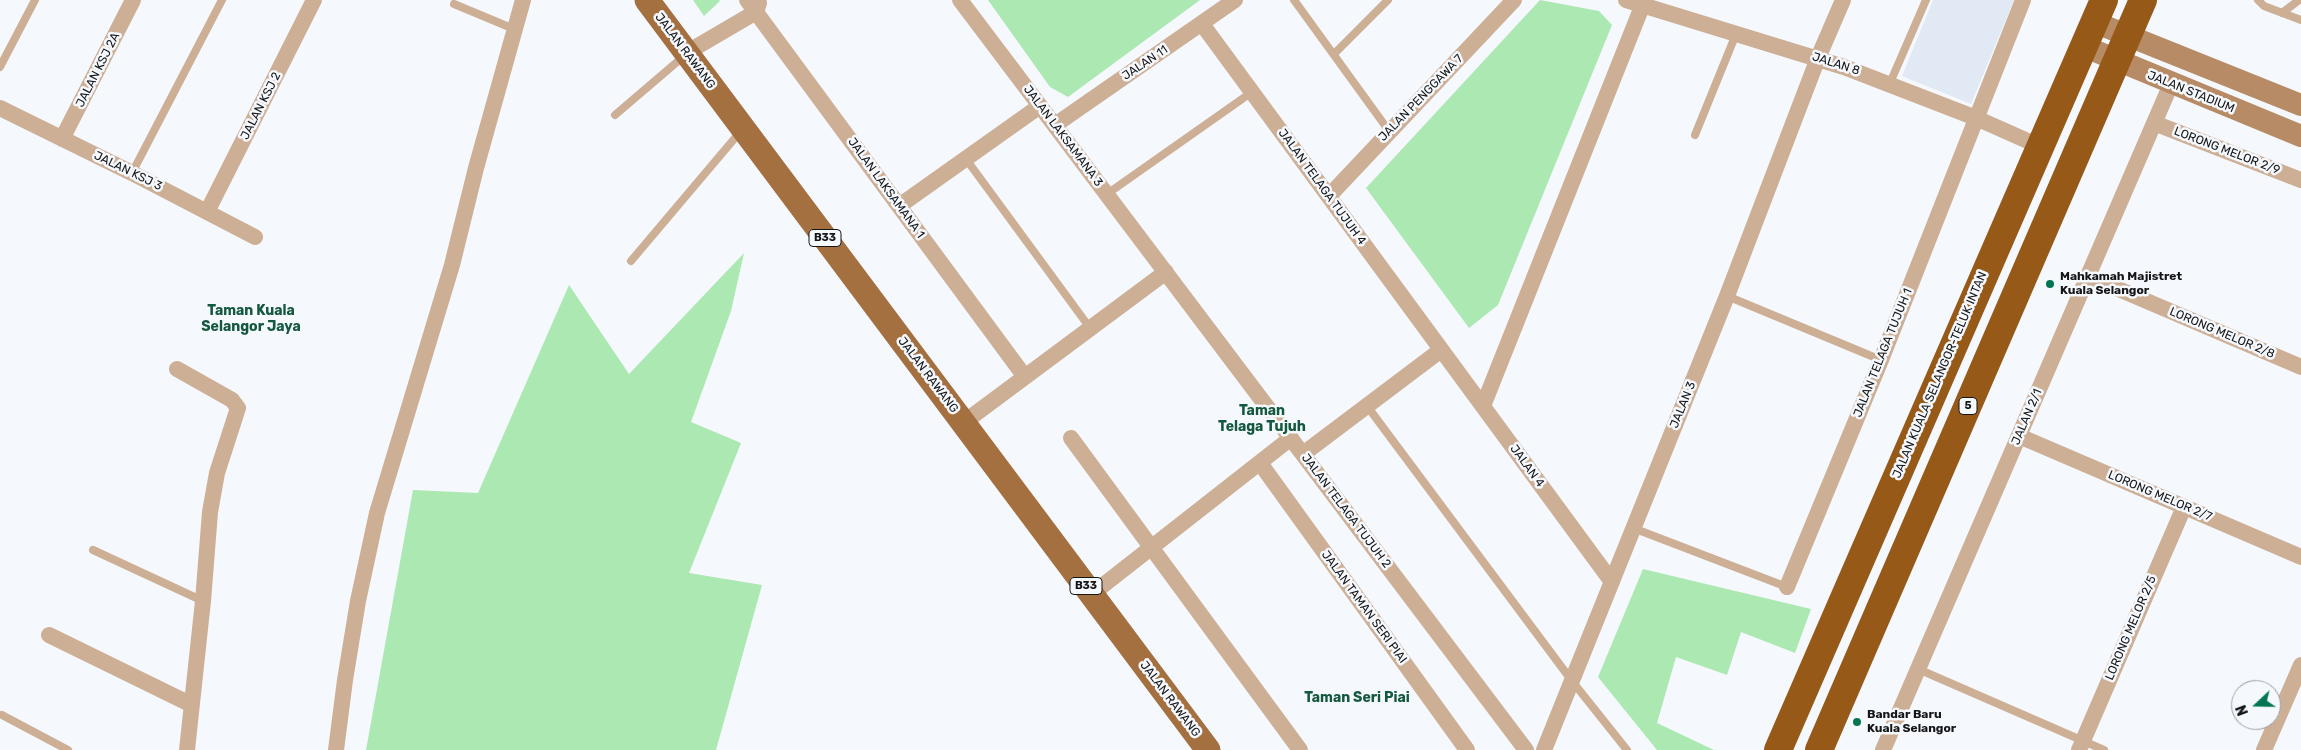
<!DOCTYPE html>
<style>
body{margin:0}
#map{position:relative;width:2301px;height:750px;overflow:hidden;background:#f5f8fd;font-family:Rubik,sans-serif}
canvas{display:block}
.north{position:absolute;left:2231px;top:680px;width:50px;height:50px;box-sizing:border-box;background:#f5f8fd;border:1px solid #9b9da1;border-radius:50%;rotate:249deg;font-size:14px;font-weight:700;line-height:20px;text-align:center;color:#141516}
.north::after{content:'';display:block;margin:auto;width:18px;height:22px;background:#037651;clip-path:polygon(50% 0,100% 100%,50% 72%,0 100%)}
</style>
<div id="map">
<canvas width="2301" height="750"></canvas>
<div class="north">N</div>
</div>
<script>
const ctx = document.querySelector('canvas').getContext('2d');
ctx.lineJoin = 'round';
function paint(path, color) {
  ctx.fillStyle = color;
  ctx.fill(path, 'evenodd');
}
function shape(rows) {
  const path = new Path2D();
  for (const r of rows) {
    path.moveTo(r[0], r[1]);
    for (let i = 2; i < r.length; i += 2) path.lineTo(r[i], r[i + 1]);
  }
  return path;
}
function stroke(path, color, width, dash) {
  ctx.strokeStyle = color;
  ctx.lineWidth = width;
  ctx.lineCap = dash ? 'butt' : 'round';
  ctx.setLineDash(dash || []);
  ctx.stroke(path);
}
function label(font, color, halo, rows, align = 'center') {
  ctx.font = font + ' Rubik,sans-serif';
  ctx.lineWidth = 5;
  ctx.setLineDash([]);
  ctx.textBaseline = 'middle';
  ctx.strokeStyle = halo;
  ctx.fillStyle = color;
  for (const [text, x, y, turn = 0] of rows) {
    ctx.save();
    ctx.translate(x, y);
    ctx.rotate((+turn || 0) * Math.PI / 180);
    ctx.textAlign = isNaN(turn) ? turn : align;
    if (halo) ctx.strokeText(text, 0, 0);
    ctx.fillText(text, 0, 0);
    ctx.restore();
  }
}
paint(shape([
 [1933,0,2014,0,1971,104,1902,76]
]), '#e1e9f4');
paint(shape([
 [693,0,719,0,720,1,704,16],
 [988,0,1200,0,1068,97,1050,87],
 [1540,0,1599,11,1612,25,1498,305,1469,328,1366,188],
 [744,253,731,311,691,422,741,443,689,573,762,585,716,750,366,750,413,490,478,493,569,285,629,374],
 [1643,569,1811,609,1795,653,1741,632,1727,675,1676,657,1657,723,1714,750,1657,750,1598,677]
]), '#ace8b2');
stroke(shape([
 [1294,0,1389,131],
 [2258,0,2264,6,2301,20],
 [454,4,514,29],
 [2282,13,2299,0],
 [1334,54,1388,0],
 [0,67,35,0],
 [1890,83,1926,0],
 [615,115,684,56],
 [1695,135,1736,34],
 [966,159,1090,328],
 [132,173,222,0],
 [1107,194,1252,92],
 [631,261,740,132],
 [1727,296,1881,360],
 [1367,406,1572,681,1627,750],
 [1633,528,1787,587],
 [93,550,203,601],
 [1918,669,2104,750],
 [2,715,68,750]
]), '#cdaf96', 8);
stroke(shape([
 [747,0,1025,377],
 [960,0,1526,750],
 [1626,0,1844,67,1976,118,2039,146],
 [1202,24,1612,582],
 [686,53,756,12,759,3],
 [0,108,132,173,255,237],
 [2154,123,2301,180],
 [1055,125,1235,0],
 [62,139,133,0],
 [1329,196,1514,0],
 [899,206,1040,106],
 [207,212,314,0],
 [2088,276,2301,367],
 [177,369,232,400,238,408,217,473,210,512,203,601,187,750],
 [1483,406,1643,4],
 [963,423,1166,272],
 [2019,436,2301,557],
 [1071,438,1300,750],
 [1303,454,1441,350],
 [1260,463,1467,750],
 [1787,587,1881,360,2023,0],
 [1092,594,1291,438],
 [49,635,190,704],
 [336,750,345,680,358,601,377,513,452,265,476,168,523,0],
 [1544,750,1727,296,1818,58,1843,0],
 [1883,750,2171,84],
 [2079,750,2184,507],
 [2264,750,2301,665]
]), '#cdaf96', 16);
stroke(shape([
 [2094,22,2301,105],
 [2083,46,2301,136]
]), '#b68b65', 22);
stroke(shape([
 [647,0,1208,750]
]), '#a57040', 25);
stroke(shape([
 [1778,750,2104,0],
 [1819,750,2143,0]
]), '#965918', 28);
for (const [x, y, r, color] of [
 [2050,284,5,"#037651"],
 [1857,722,5,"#037651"]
]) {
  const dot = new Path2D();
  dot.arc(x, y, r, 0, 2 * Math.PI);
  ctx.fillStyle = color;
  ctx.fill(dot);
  stroke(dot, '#f5f8fd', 2);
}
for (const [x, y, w] of [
 [825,238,32],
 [1968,406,18],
 [1086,586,32]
]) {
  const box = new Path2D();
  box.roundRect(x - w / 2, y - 8.5, w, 17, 4);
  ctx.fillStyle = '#f5f8fd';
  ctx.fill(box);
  stroke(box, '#141516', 1);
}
label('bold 11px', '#141516', null, [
 ["B33",825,238],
 ["5",1968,406],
 ["B33",1086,586]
]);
label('12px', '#141516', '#f5f8fd', [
 ["JALAN RAWANG",685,51,53],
 ["JALAN 11",1145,63,-34],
 ["JALAN 8",1836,64,18],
 ["JALAN KSJ 2A",98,70,-63],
 ["JALAN STADIUM",2191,92,22],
 ["JALAN PENGGAWA 7",1421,98,-46],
 ["JALAN KSJ 2",261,106,-63],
 ["JALAN LAKSAMANA 3",1063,136,53],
 ["LORONG MELOR 2/9",2227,151,21],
 ["JALAN KSJ 3",128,171,26],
 ["JALAN TELAGA TUJUH 4",1322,187,54],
 ["JALAN LAKSAMANA 1",886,188,54],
 ["LORONG MELOR 2/8",2222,333,23],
 ["JALAN TELAGA TUJUH 1",1883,353,-68],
 ["JALAN RAWANG",928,375,53],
 ["JALAN KUALA SELANGOR-TELUK INTAN",1940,375,-67],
 ["JALAN 3",1683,405,-68],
 ["JALAN 2/1",2027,417,-67],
 ["JALAN 4",1527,466,54],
 ["LORONG MELOR 2/7",2160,496,23],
 ["JALAN TELAGA TUJUH 2",1346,511,53],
 ["JALAN TAMAN SERI PIAI",1364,607,54],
 ["LORONG MELOR 2/5",2131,628,-67],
 ["JALAN RAWANG",1170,699,53]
]);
label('bold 12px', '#141516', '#f5f8fd', [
 ["Mahkamah Majistret",2060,277],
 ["Kuala Selangor",2060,291],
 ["Bandar Baru",1867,715],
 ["Kuala Selangor",1867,729]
], 'left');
label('bold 14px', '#14583e', '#f5f8fd', [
 ["Taman Kuala",251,311],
 ["Selangor Jaya",251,327],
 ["Taman",1262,411],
 ["Telaga Tujuh",1262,427],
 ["Taman Seri Piai",1357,698]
]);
</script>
